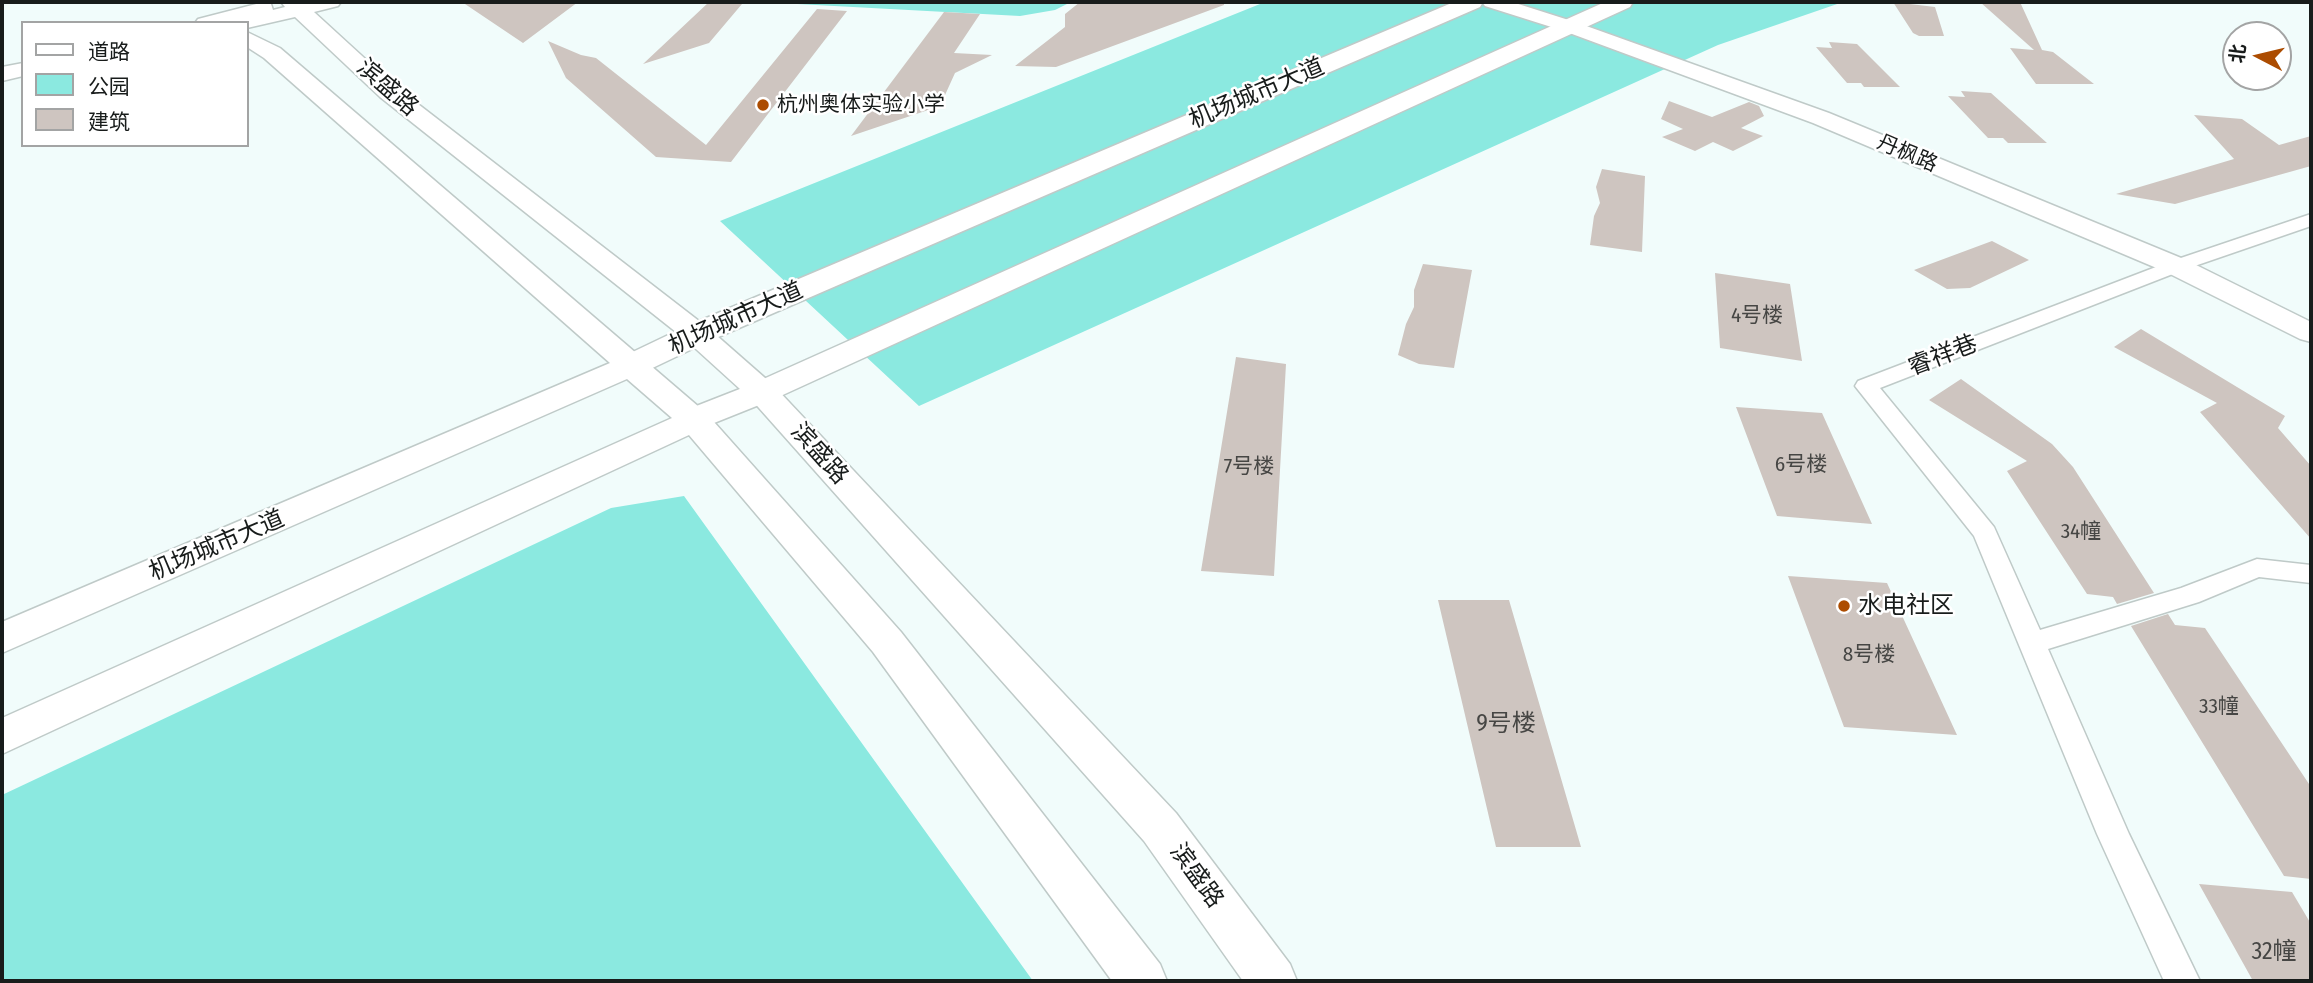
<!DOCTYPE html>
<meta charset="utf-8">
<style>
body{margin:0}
#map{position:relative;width:2313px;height:983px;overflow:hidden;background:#f1fcfb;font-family:"Fira Sans Condensed","Noto Sans SC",sans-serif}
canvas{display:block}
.frame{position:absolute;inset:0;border:4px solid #181c1b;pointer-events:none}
.legend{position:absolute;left:21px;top:21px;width:228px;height:126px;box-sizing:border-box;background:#fff;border:2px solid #a3a4a4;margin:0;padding:9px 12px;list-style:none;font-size:21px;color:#181c1b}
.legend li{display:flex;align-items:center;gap:14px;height:35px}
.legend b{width:35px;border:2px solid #a3a4a4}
.north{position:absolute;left:2222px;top:21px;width:70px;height:70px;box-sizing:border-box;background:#fff;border:2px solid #a3a4a4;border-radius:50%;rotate:277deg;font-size:19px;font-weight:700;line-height:28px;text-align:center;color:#181c1b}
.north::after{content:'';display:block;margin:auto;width:24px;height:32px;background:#ac4c01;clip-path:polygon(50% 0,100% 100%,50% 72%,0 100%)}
</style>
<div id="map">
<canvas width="2313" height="983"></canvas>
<div class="frame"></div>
<ul class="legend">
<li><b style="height:9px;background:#fff"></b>道路</li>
<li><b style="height:19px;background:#8be9e0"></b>公园</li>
<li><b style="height:19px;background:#cec5c0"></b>建筑</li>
</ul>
<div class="north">北</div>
</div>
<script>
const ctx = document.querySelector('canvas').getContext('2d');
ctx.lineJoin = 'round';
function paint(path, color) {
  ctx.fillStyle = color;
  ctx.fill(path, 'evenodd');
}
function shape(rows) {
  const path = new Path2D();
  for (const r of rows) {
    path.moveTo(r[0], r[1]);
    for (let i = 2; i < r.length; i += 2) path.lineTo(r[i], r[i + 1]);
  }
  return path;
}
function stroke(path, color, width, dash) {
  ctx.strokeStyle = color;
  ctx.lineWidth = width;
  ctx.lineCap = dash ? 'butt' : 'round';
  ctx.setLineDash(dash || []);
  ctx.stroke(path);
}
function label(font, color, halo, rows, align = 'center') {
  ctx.font = font + ' "Fira Sans Condensed","Noto Sans SC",sans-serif';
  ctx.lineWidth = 5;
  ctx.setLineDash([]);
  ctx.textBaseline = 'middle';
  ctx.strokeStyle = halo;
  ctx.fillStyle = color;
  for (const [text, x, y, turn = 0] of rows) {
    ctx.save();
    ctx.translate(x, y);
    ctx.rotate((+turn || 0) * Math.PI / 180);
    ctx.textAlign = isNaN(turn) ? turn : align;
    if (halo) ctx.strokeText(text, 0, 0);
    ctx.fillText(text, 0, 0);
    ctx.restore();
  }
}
paint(shape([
 [760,2,1071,2,1055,10,1020,16],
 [1265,2,1843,2,1718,45,919,406,720,221],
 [684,496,1033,981,2,981,2,795,611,508]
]), '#8be9e0');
paint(shape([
 [462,2,578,2,523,43],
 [709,2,742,4,709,43,643,64],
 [1080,2,1224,2,1224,5,1056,67,1015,66,1065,27,1065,14],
 [1893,2,1935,7,1944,36,1919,36,1913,33],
 [1980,2,2020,2,2042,50,2053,52,2094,84,2036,84,2010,48,2034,50],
 [817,9,847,11,731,162,656,157,566,78,548,41,581,55,596,58,706,145],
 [944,12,980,14,954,53,992,55,955,73,940,106,851,136],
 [1829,42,1857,44,1900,87,1864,87,1861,83,1847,83,1816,47,1832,48],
 [1961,91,1991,93,2047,143,2008,143,2003,138,1988,138,1948,96,1965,97],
 [1669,101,1712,117,1749,102,1759,106,1764,116,1741,128,1763,136,1733,151,1713,142,1695,151,1662,137,1683,129,1661,119],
 [2194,115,2242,119,2279,145,2311,136,2311,166,2175,204,2116,194,2234,159],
 [1602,169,1645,176,1642,252,1590,245,1594,216,1600,203,1596,187],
 [1992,241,2029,260,1970,288,1947,289,1914,270],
 [1423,264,1472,270,1454,368,1419,364,1398,355,1406,324,1414,307,1414,290],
 [1715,273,1790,284,1802,361,1720,348],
 [2141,329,2285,416,2278,428,2311,466,2311,539,2200,412,2217,403,2114,347],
 [1236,357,1286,364,1274,576,1201,571],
 [1961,379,2052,444,2073,467,2154,593,2117,604,2113,597,2087,594,2007,471,2027,461,1929,400],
 [1736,407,1822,413,1872,524,1777,516],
 [1788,576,1887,583,1957,735,1844,727],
 [1438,600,1509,600,1581,847,1496,847],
 [2168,614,2175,625,2205,628,2311,787,2311,879,2284,876,2131,626],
 [2199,884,2292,892,2311,924,2311,981,2253,981]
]), '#cec5c0');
const street = shape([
 [2311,214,2311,226,2183,270,1880,388,1994,527,2040,630,2181,588,2257,559,2311,565,2311,583,2259,577,2199,602,2048,649,2129,834,2200,981,2164,981,2097,834,1974,536,1855,386,1858,381,2169,262,2311,214]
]);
const secondary = shape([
 [264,2,271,4,273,10,285,7,281,2,341,2,338,6,314,12,396,87,708,328,773,385,1176,813,1290,964,1297,981,1243,981,1144,841,751,399,686,340,380,97,295,17,247,28,247,23,195,23,198,19,264,2],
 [1482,2,1512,2,1578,23,1829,113,2186,260,2311,322,2311,342,2300,339,2166,272,1813,123,1564,31,1485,6,1482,2],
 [247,32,280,48,706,413,901,632,1160,964,1167,981,1112,981,873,652,689,435,2,754,2,718,672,418,627,379,2,653,2,622,610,363,264,58,247,47,247,32],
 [23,63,23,76,2,81,2,67,23,63]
]);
const primary = shape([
 [1454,2,1483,2,1480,7,709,341,642,373,630,376,618,373,613,366,618,359,685,327,1454,2],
 [1605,2,1633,2,1630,7,774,399,694,431,681,428,676,420,681,412,750,385,1605,2]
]);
stroke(street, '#bfcac8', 3);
stroke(secondary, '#bfcac8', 3);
stroke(primary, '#bfcac8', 3);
paint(street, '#fff');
paint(secondary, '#fff');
paint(primary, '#fff');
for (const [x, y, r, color] of [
 [763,105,7,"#ac4c01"],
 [1844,606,7,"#ac4c01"]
]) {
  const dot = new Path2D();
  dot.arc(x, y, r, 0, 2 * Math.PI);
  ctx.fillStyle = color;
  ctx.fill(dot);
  stroke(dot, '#fff', 2.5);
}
label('21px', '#181c1b', '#fff', [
 ["杭州奥体实验小学",777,105]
], 'left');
label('21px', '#181c1b', '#fff', [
 ["丹枫路",1907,154,23]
]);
label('21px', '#464644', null, [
 ["4号楼",1757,316],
 ["6号楼",1801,465],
 ["7号楼",1249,467],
 ["34幢",2081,532],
 ["8号楼",1869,655],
 ["33幢",2219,707]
]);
label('24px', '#181c1b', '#fff', [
 ["滨盛路",387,88,41],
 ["机场城市大道",1257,94,-23],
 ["机场城市大道",736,319,-24],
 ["睿祥巷",1943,356,-21],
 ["滨盛路",819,454,48],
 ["机场城市大道",217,546,-23],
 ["滨盛路",1196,876,54]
]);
label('24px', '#181c1b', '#fff', [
 ["水电社区",1858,606]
], 'left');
label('24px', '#464644', null, [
 ["9号楼",1506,724],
 ["32幢",2274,952]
]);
</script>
